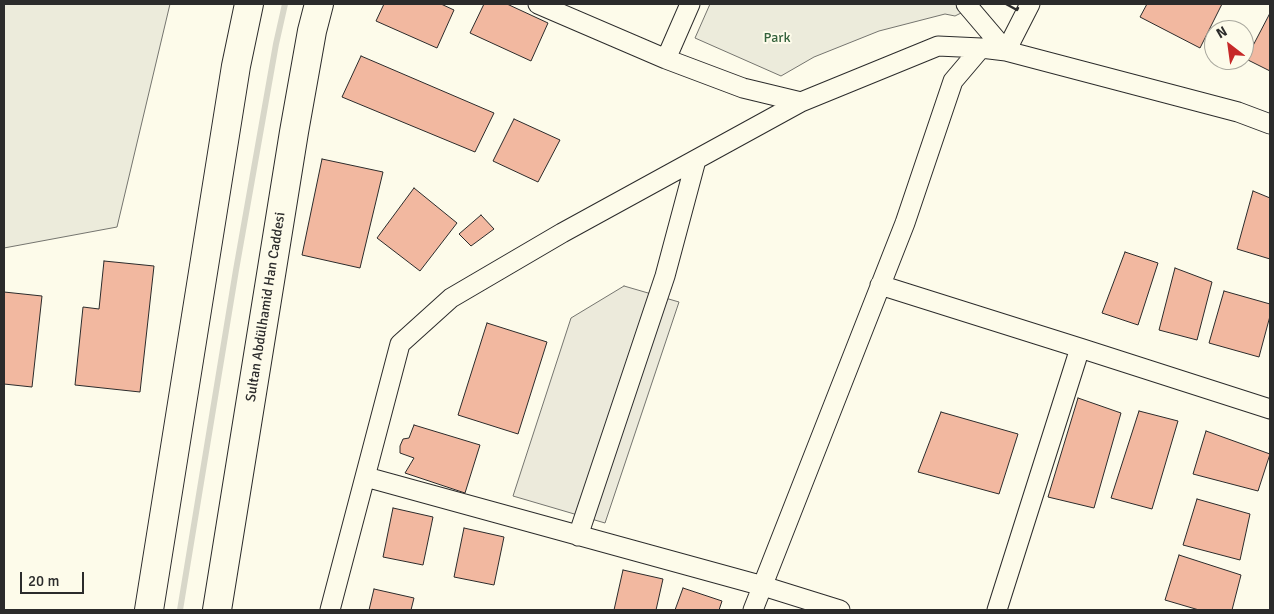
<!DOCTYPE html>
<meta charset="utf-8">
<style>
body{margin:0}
#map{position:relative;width:1274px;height:614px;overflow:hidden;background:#fdfbea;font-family:Signika,sans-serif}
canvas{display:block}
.frame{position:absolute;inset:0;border:5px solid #2b2b2b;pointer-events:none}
.north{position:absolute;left:1204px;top:20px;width:50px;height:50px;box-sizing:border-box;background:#fdfbea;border:1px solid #a9a89e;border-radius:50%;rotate:330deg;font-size:14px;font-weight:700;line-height:20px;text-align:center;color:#2b2b2b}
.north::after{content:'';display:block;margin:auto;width:18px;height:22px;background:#c62828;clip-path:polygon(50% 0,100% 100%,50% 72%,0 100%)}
.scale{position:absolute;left:20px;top:572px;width:64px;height:22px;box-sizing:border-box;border:2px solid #2b2b2b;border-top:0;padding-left:6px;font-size:15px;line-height:18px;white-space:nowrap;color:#2b2b2b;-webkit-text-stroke:4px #fdfbea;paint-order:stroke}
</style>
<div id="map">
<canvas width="1274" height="614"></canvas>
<div class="frame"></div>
<div class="north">N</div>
<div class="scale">20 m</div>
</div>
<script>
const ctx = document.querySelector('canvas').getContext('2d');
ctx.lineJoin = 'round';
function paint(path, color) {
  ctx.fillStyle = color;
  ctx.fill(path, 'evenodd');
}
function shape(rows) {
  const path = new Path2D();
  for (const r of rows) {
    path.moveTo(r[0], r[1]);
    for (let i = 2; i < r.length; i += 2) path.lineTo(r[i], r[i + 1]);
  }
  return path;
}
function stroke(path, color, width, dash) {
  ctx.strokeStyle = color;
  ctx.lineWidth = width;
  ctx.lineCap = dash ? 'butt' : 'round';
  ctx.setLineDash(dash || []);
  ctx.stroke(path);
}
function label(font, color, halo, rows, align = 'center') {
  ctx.font = font + ' Signika,sans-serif';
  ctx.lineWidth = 4;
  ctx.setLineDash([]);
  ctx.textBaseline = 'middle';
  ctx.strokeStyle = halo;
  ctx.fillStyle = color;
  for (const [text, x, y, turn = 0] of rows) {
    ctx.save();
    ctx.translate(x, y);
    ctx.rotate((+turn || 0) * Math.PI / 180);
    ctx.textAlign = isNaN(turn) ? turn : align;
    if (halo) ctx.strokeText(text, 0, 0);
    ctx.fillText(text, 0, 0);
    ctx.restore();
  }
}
const green = shape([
 [4,4,170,4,117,227,4,248,4,4],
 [710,4,964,4,963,12,955,16,945,14,879,31,814,57,781,76,695,38,710,4]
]);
paint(green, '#ecebdb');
stroke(green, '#74746e', 1);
const parking = shape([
 [624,286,679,302,605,523,513,496,571,318,624,286]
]);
paint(parking, '#eceadb');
stroke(parking, '#74746e', 1);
stroke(shape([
 [180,610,236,270,276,44,285,4]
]), '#d8d7c9', 6);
const building = shape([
 [384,4,441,4,454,10,437,48,376,21,384,4],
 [484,4,507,4,548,23,531,61,470,33,484,4],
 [1147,4,1222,4,1200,48,1140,17,1147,4],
 [1269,15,1270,15,1270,71,1246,59,1269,15],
 [361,56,494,113,475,152,342,97,361,56],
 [514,119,560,140,538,182,493,161,514,119],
 [322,159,383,172,360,268,302,255,322,159],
 [414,188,457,223,420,271,377,238,414,188],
 [1253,191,1270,198,1270,259,1237,249,1253,191],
 [481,215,494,229,471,246,459,234,481,215],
 [1125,252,1158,263,1138,325,1102,313,1125,252],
 [104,261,154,266,140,392,75,385,83,307,99,309,104,261],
 [1175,268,1212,282,1197,340,1159,330,1175,268],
 [1224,291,1270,304,1270,316,1259,357,1209,343,1224,291],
 [4,292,42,296,32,387,4,384,4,292],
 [487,323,547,342,518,434,458,415,487,323],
 [1078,398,1121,413,1094,508,1048,497,1078,398],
 [1139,411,1178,421,1152,509,1111,498,1139,411],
 [941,412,1018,434,999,494,918,472,941,412],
 [414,425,480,445,465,493,405,473,414,458,400,453,400,446,403,439,409,438,414,425],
 [1206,431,1270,454,1258,491,1193,474,1206,431],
 [1197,499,1250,514,1240,560,1183,545,1197,499],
 [393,508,433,517,423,565,383,557,393,508],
 [464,528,504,537,494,585,454,577,464,528],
 [1179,555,1241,575,1232,610,1199,610,1165,600,1179,555],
 [623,570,663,579,656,610,614,610,623,570],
 [683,588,722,601,719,610,675,610,683,588],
 [374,589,414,598,411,610,369,610,374,589]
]);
paint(building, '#f2b8a0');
stroke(building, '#2b2b2b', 1);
const street = shape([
 [538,4,666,59,743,88,801,102],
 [966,4,1006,51],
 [1006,51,1030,4],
 [666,59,690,4],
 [880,285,1080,348,997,610],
 [1080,348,1270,409],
 [366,477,763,586,840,610],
 [578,536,665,276,696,160],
 [330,610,400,344,451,298,562,233,801,102,938,46,981,48],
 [753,610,905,223,953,81,981,48,1006,51,1238,112,1270,124]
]);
const primary = shape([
 [149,610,236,66,249,4],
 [217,610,294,132,312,31,319,4]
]);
stroke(street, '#2b2b2b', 21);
stroke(primary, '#2b2b2b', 30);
stroke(street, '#fdfbea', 19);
stroke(primary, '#fdfbea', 28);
stroke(shape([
 [1006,4,1017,10,1018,8]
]), '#2b2b2b', 2.5);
label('14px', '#34623c', '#fdfbea', [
 ["Park",777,38]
]);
label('14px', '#2b2b2b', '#fdfbea', [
 ["Sultan Abdülhamid Han Caddesi",266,307,-81]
]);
</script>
